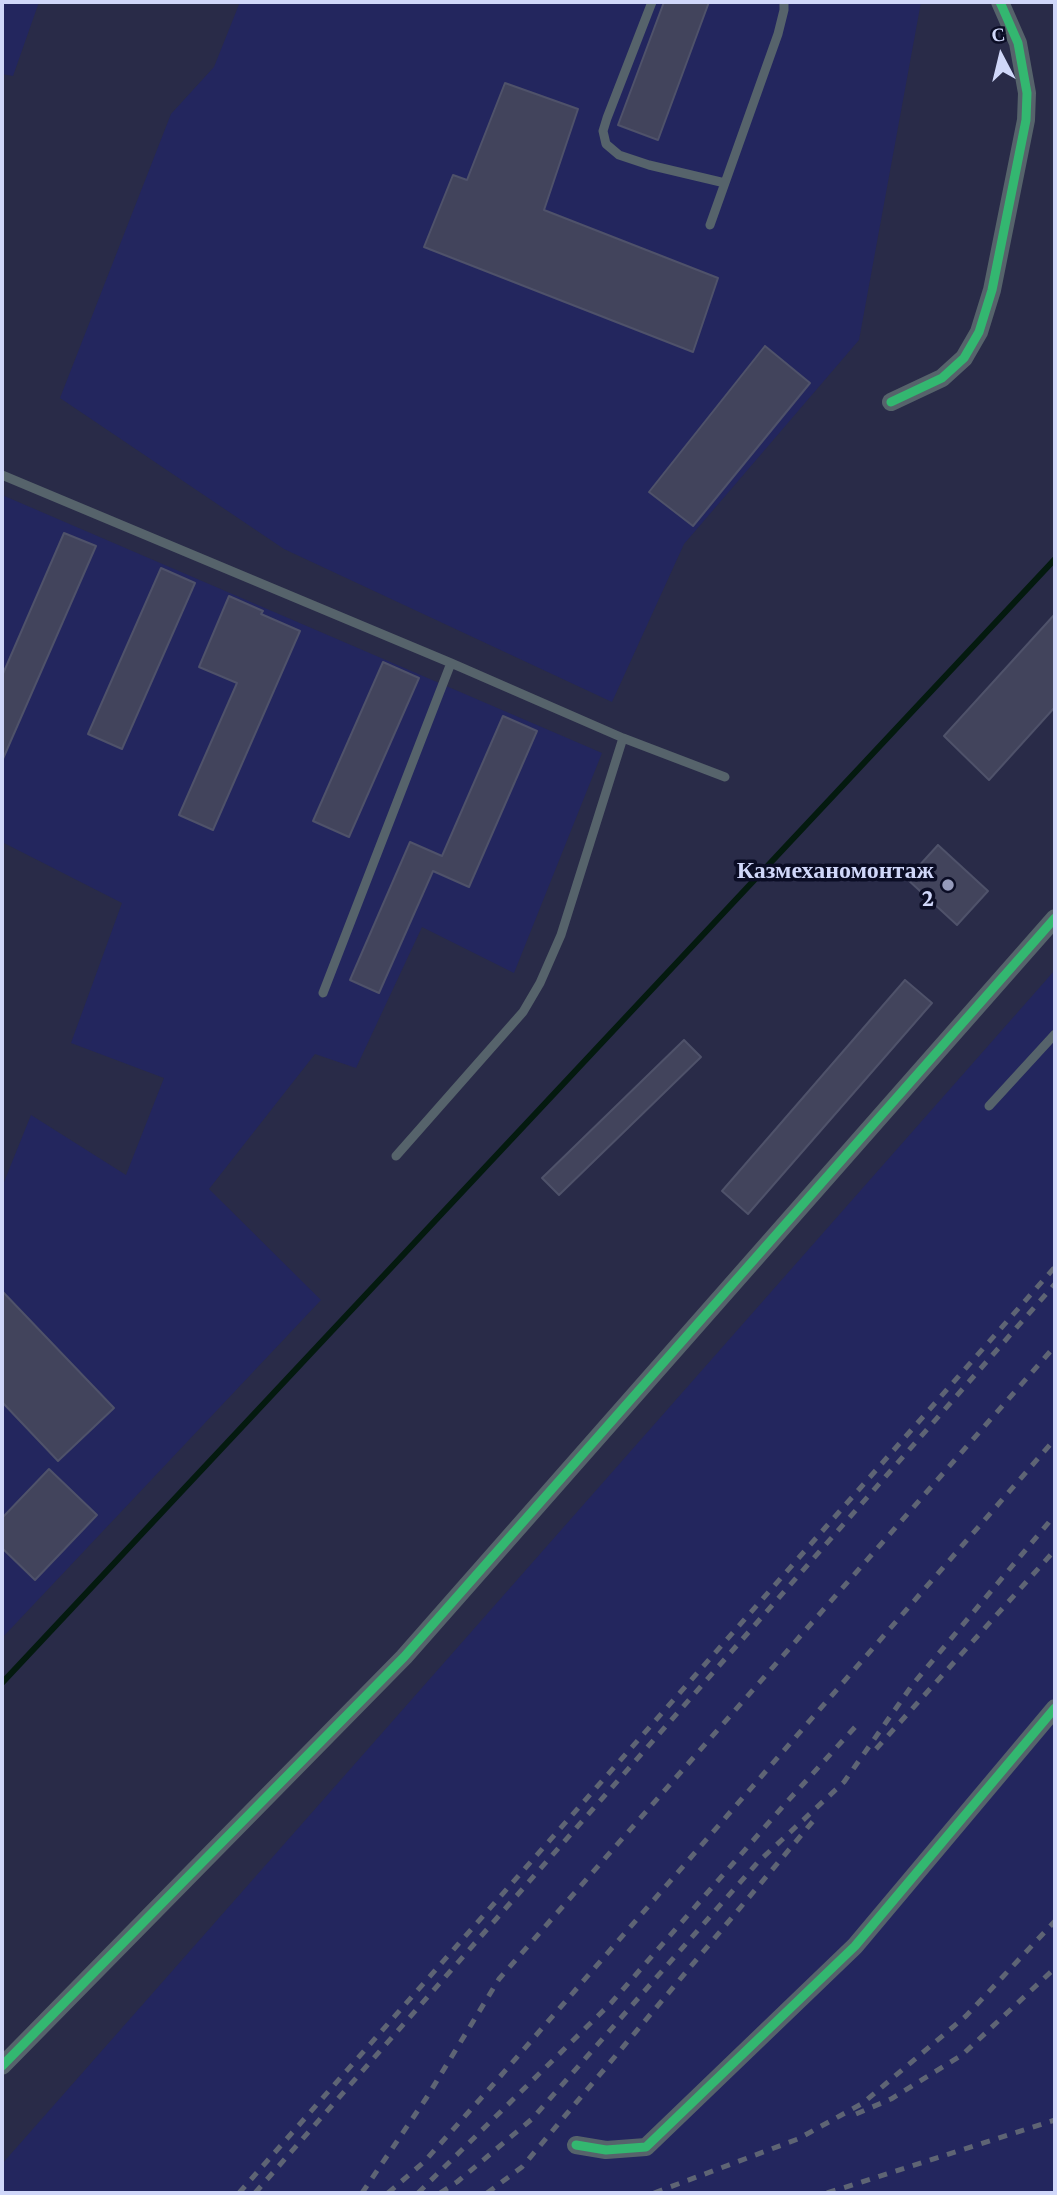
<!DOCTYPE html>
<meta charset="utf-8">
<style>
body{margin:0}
#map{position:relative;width:1057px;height:2195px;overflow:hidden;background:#292b48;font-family:"Crimson Pro",serif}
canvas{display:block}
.frame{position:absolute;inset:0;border:4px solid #d0d7f9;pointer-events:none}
.north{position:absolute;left:966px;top:21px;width:70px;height:70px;-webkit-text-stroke:5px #0b0d25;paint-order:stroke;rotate:353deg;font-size:19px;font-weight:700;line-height:28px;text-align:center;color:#d0d7f9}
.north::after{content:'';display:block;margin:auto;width:24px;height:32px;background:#d0d7f9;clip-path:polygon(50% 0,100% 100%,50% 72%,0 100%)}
</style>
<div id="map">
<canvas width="1057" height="2195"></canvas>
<div class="frame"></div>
<div class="north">С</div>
</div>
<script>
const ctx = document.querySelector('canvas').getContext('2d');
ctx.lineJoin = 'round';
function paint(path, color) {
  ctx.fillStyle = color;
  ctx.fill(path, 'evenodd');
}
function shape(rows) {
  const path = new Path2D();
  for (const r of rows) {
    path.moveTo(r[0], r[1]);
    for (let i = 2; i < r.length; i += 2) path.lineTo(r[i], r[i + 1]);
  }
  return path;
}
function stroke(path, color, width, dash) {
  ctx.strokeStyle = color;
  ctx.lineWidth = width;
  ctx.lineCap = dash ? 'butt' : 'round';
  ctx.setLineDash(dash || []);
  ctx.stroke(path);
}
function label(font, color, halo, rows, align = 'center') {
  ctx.font = font + ' "Crimson Pro",serif';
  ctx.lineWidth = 7;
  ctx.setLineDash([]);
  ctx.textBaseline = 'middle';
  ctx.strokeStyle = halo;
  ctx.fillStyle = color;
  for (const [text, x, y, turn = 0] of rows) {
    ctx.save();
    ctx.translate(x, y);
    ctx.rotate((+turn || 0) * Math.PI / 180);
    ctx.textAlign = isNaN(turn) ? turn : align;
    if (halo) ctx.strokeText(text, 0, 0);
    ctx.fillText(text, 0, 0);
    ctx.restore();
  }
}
paint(shape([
 [2,2,39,2,13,76,2,74],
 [240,2,921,2,859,340,684,544,612,702,284,549,60,398,171,114,214,67],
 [2,495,602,753,514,973,422,927,356,1068,315,1054,209,1189,321,1300,2,1638,2,1187,31,1115,126,1175,164,1078,71,1043,122,903,2,842],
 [1055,970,1055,2193,2,2193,2,2164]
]), '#23265e');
stroke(shape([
 [2,1683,1055,559]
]), '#041a0f', 6);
const building = shape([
 [664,2,709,2,658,140,618,125,664,2],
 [505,83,578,109,544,210,718,278,693,352,424,247,453,175,467,180,505,83],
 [765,346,810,383,693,526,649,492,765,346],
 [64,533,96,546,2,761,2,676,64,533],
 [161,568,195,583,122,749,88,734,161,568],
 [229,596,263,611,261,614,300,631,213,830,179,815,237,683,199,667,229,596],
 [1055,614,1055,707,989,780,944,736,1055,614],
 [383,662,419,678,349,837,313,821,383,662],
 [503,716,537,731,469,887,433,871,379,993,350,980,410,842,442,856,503,716],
 [938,845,988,891,957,925,907,879,938,845],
 [905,980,932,1003,748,1214,722,1191,905,980],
 [684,1040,701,1057,559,1195,542,1178,684,1040],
 [2,1291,114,1408,58,1461,2,1402,2,1291],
 [49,1469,97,1515,35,1580,2,1548,2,1518,49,1469]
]);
paint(building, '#42445c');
stroke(building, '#4f526a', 2);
stroke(shape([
 [652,2,607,118,603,131,606,144,619,155,649,165,725,183],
 [710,225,778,34,784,10,784,2],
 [2,475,451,663,623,738,725,777],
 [323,993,451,663],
 [989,1106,1055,1034],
 [396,1156,523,1012,540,983,561,935,623,738]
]), '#56636b', 9);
stroke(shape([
 [891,402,942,378,964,358,979,332,992,290,1026,120,1027,93,1018,43,1000,2],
 [2,2066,404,1657,1055,918],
 [576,2145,606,2150,646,2147,855,1946,1055,1708]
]), '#56636b', 18);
stroke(shape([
 [876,1749,1055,1550],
 [856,2114,891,2099,962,2055,1055,1968],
 [239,2193,1055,1267],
 [255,2193,1055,1284],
 [362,2193,427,2097,499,1979,1055,1346],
 [388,2193,424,2162,491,2087,1055,1439],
 [418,2193,611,2003,785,1804,856,1726],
 [440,2193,457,2182,532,2119,758,1862,844,1782,913,1684,1055,1515],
 [487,2193,522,2167,814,1820],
 [654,2193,798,2139,863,2103,966,2016,1055,1921],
 [827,2193,1055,2120]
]), '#5e6474', 5, [9, 9]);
stroke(shape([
 [891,402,942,378,964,358,979,332,992,290,1026,120,1027,93,1018,43,1000,2],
 [2,2066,404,1657,1055,918],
 [576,2145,606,2150,646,2147,855,1946,1055,1708]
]), '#33b770', 9);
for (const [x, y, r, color] of [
 [948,885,7,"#969bbb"]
]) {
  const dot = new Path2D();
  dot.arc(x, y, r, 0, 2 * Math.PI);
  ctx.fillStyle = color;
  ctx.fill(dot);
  stroke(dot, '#0b0d25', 2.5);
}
label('bold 24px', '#d0d7f9', '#0b0d25', [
 ["Казмеханомонтаж",934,871],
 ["2",934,899]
], 'right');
</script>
